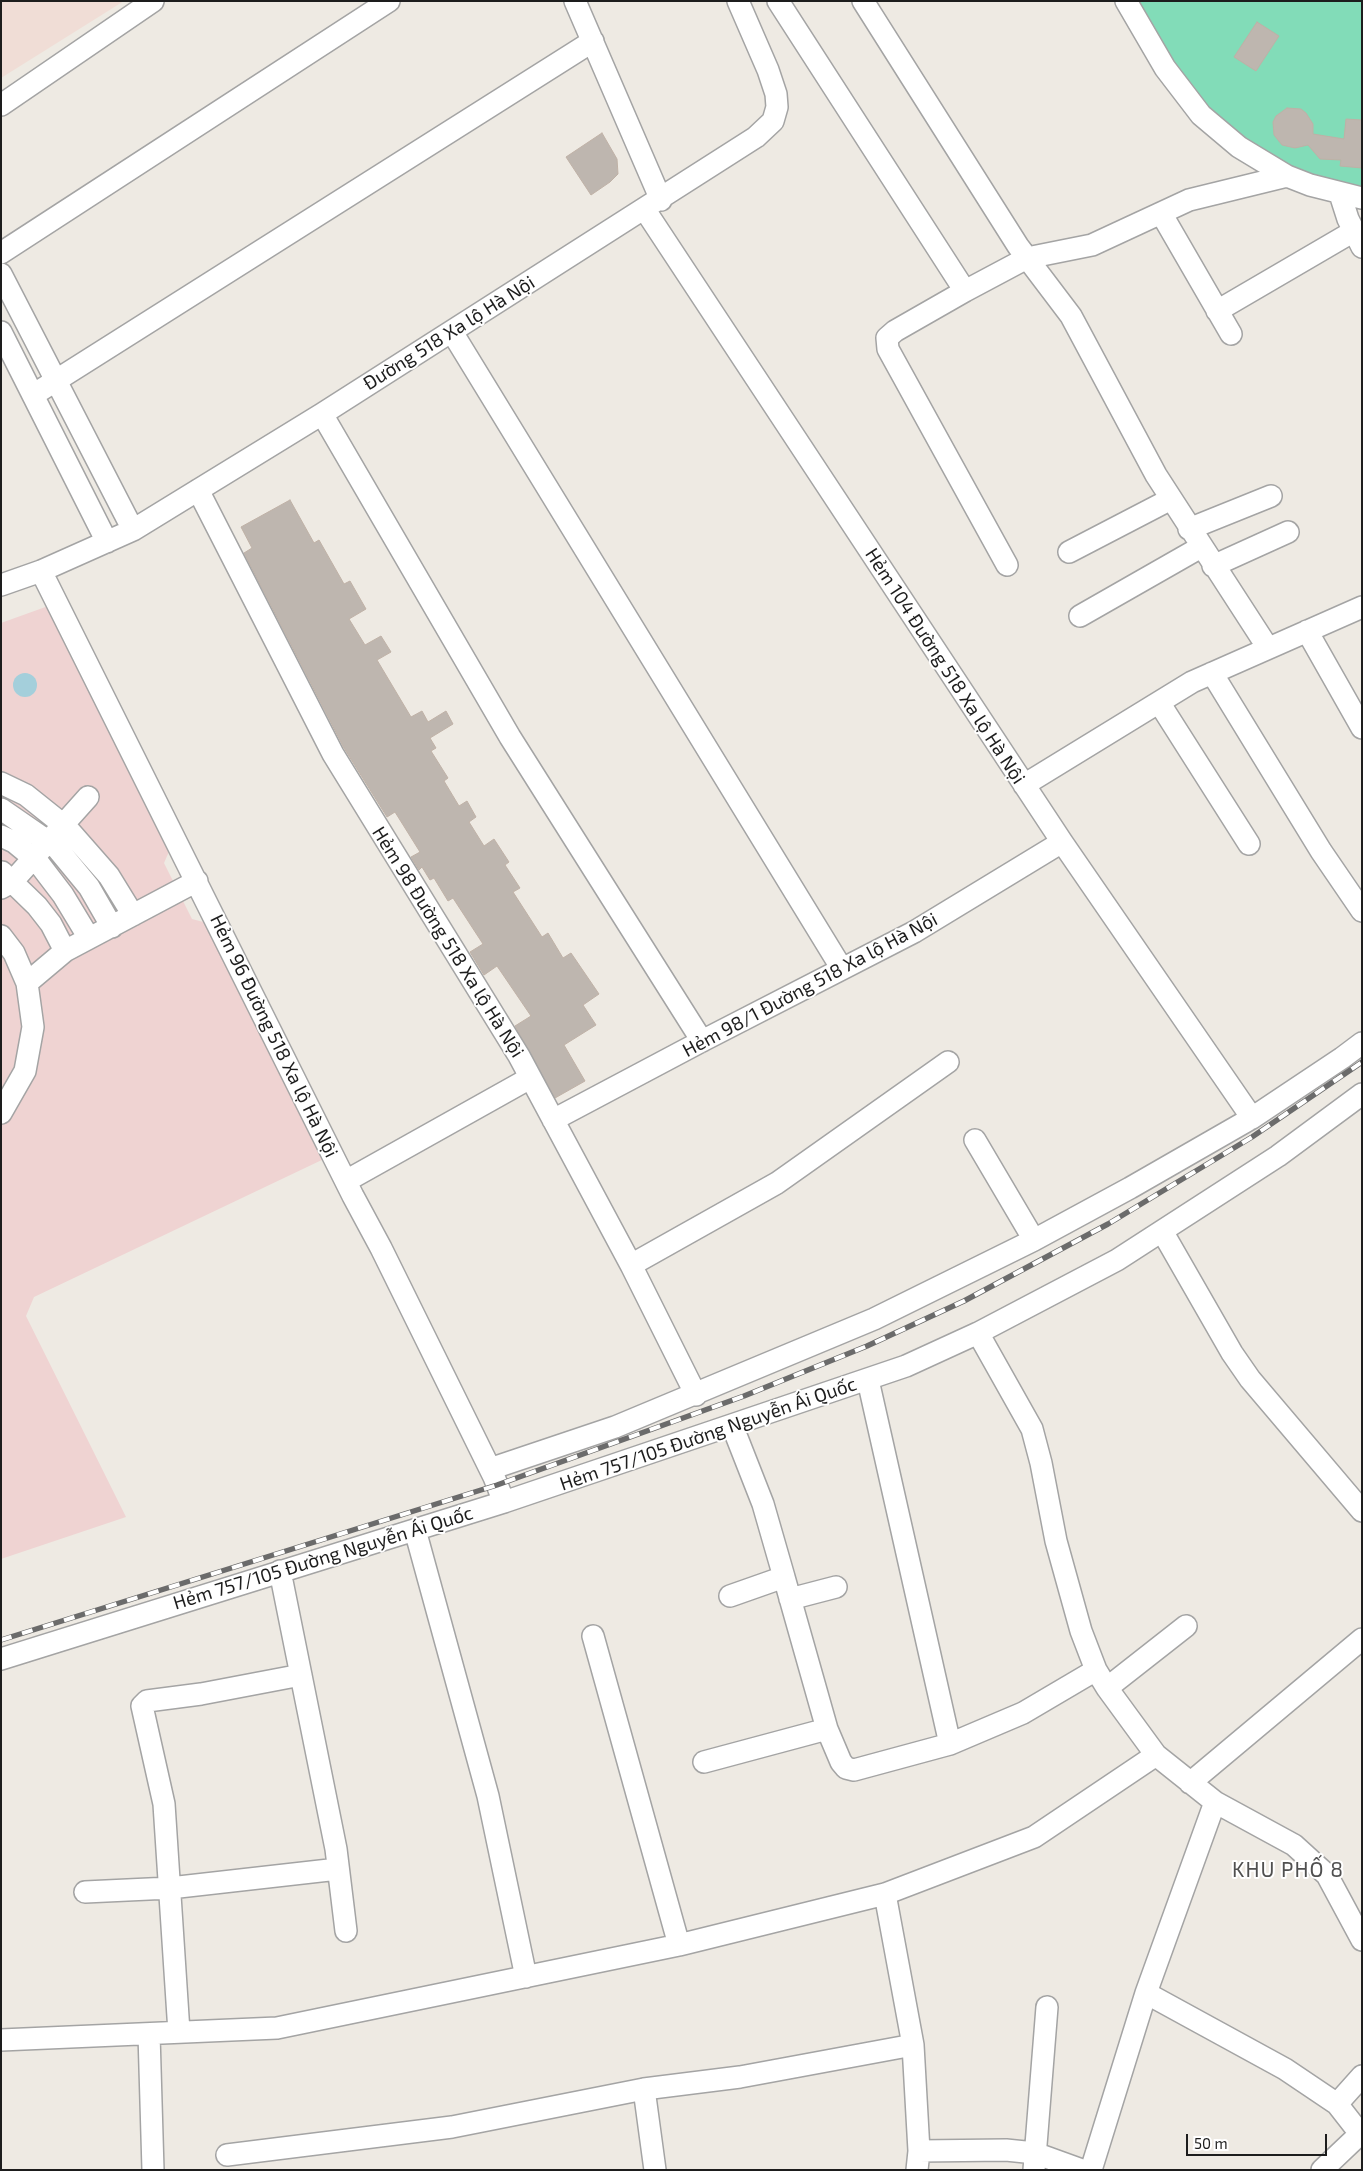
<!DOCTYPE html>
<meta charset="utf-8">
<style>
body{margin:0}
#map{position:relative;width:1363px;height:2171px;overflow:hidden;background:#eeeae3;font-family:"Exo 2",sans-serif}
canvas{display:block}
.frame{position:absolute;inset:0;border:2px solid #1d1d1d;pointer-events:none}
.scale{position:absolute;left:1186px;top:2134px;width:141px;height:22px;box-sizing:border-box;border:2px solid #1d1d1d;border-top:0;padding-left:6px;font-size:15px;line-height:18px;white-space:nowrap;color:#1d1d1d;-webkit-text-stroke:4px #fff;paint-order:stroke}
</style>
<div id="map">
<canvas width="1363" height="2171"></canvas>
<div class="frame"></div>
<div class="scale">50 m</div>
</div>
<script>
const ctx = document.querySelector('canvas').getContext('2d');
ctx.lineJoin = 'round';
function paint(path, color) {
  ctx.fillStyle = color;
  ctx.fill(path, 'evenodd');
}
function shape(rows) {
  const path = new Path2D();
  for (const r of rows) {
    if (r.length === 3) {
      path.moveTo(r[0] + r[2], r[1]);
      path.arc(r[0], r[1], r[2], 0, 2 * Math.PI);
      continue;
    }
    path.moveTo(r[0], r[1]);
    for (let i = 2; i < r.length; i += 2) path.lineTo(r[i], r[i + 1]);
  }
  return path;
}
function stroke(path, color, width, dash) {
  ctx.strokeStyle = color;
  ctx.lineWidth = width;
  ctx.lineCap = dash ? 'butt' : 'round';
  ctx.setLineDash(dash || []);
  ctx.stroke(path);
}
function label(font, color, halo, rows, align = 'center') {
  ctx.font = font + ' "Exo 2",sans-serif';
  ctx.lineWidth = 4;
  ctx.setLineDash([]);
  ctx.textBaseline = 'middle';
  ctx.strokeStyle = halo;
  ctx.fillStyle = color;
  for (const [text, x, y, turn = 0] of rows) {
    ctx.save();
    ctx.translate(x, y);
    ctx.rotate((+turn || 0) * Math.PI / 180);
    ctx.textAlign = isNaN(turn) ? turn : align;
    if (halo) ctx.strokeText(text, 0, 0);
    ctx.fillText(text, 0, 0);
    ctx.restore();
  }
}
paint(shape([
 [51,605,171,847,164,863,192,919,207,923,326,1158,34,1297,26,1316,126,1517,1,1559,1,623]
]), '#efd3d2');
paint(shape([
 [1,1,124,1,1,78]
]), '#f0ddd6');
paint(shape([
 [1138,1,1362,1,1362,187,1316,176,1291,166,1246,138,1209,108,1174,62]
]), '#82dcb8');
paint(shape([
 [25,685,12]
]), '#a4cfdb');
const building = shape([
 [1257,22,1279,36,1256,71,1234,57,1257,22],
 [1287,108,1301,109,1306,113,1313,124,1313,134,1344,139,1346,119,1362,120,1362,168,1340,166,1341,160,1320,159,1308,145,1295,148,1282,145,1274,135,1273,122,1276,116,1287,108],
 [602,133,617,159,618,174,610,182,591,195,566,157,602,133],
 [290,500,314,543,319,540,344,584,350,581,366,609,349,619,365,645,381,636,391,652,377,660,411,717,422,711,428,722,446,711,453,724,430,738,436,748,431,751,448,778,444,781,459,806,467,801,476,817,469,822,484,846,494,839,509,862,505,865,520,888,513,892,542,937,548,933,563,958,571,953,599,994,583,1005,596,1025,564,1045,585,1081,555,1098,515,1026,531,1016,497,966,484,975,470,952,483,944,453,898,448,901,434,878,430,880,422,867,419,870,411,857,420,852,395,812,387,817,344,748,244,553,252,548,241,527,290,500]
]);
paint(building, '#beb6af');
stroke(building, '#bfb1a6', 1);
const minor = shape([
 [575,1,661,200],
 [778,1,965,291,895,331,887,338,888,349,1007,565],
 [863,1,1018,246,1071,316,1156,475,1268,648],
 [1126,1,1165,68,1201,115,1239,147,1287,176,1310,185,1362,198],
 [1,105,153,1],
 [1340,194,1348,219,1362,247],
 [645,210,1062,842,1252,1118],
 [1161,213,1231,334],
 [1,253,389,1],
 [1,274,133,530],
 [965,291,1027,258,1092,245,1189,200,1287,176],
 [1217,311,1354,231],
 [1,332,107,542],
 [452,332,842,969],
 [33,395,593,41],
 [322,414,510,737,702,1041],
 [198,490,333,754,519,1056,631,1265,696,1395],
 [1189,529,1271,496],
 [1069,552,1171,499],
 [1213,566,1288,532],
 [41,571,353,1196,381,1248,494,1477,504,1502],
 [1,585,41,571,133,530,322,414,756,137,773,121,777,107,776,94,768,70,738,1],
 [1080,616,1201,547],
 [1307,631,1362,728],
 [1212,673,1321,851,1362,911],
 [1160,704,1249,844],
 [1,783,26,795,66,827,109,876,133,915],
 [1024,785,1192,682,1362,607],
 [1,809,56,847,89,887,112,927],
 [1,836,14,842,37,861,63,895,89,938],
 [2,872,37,906,51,924,65,951],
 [1,888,12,882,88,797],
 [1,936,14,953,27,983,33,1027,25,1071,1,1113],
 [27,983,65,951,197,881],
 [553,1120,702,1041,914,932,1062,842],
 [975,1140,1034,1240],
 [346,1181,530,1078],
 [1162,1231,1232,1353,1250,1379,1362,1511],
 [631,1265,777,1183,948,1062],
 [978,1333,1032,1429,1041,1463,1056,1541,1081,1631,1096,1670,1107,1688,1156,1755,1215,1802,1294,1845,1327,1875,1362,1940],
 [868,1380,950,1744],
 [732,1425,763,1504,784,1577],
 [490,1469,615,1427,874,1319,1034,1240,1130,1188,1252,1118,1342,1058,1362,1043],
 [415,1530,488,1796,526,1977],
 [280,1571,336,1849,346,1931],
 [730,1596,784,1577,827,1729],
 [790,1599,836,1587],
 [593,1636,679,1945],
 [1,1659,504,1502,906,1366,978,1333,1117,1260,1278,1156,1362,1094],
 [1107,1688,1186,1626],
 [704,1762,827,1729,841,1762,846,1768,854,1770,950,1744,1023,1713,1096,1670],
 [1190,1783,1362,1639],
 [85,1892,170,1888,338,1869],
 [885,1894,913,2045,919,2151,917,2170],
 [1146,1993,1285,2069,1337,2104,1362,2136],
 [179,2032,164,1804,142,1706,147,1701,201,1694,301,1675],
 [149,2034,153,2170],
 [1,2040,277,2028,679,1945,885,1894,1034,1837,1156,1755],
 [644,2089,655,2170],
 [1337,2104,1362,2076],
 [919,2151,1006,2150,1035,2153,1082,2170],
 [227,2155,452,2127,644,2089,740,2077,913,2045],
 [1034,2170,1047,2007],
 [1091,2170,1146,1993,1215,1802],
 [1322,2170,1360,2134]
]);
stroke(minor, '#a4a4a4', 24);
stroke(minor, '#fff', 21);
const rail = shape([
 [1,1640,497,1485,744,1396,867,1346,964,1301,1108,1224,1252,1137,1362,1062]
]);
stroke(rail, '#6b6b6b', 5.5);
stroke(rail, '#fff', 4, [11]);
label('19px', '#1d1d1d', '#fff', [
 ["Đường 518 Xa lộ Hà Nội",449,333,-32],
 ["Hẻm 104 Đường 518 Xa lộ Hà Nội",945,666,57],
 ["Hẻm 98 Đường 518 Xa lộ Hà Nội",448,942,58],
 ["Hẻm 98/1 Đường 518 Xa lộ Hà Nội",810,985,-28],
 ["Hẻm 96 Đường 518 Xa lộ Hà Nội",274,1036,64],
 ["Hẻm 757/105 Đường Nguyễn Ái Quốc",708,1434,-19],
 ["Hẻm 757/105 Đường Nguyễn Ái Quốc",323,1558,-17]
]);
ctx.letterSpacing = '1px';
label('21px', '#505050', '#fff', [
 ["KHU PHỐ 8",1288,1870]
]);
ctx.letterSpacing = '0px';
</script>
